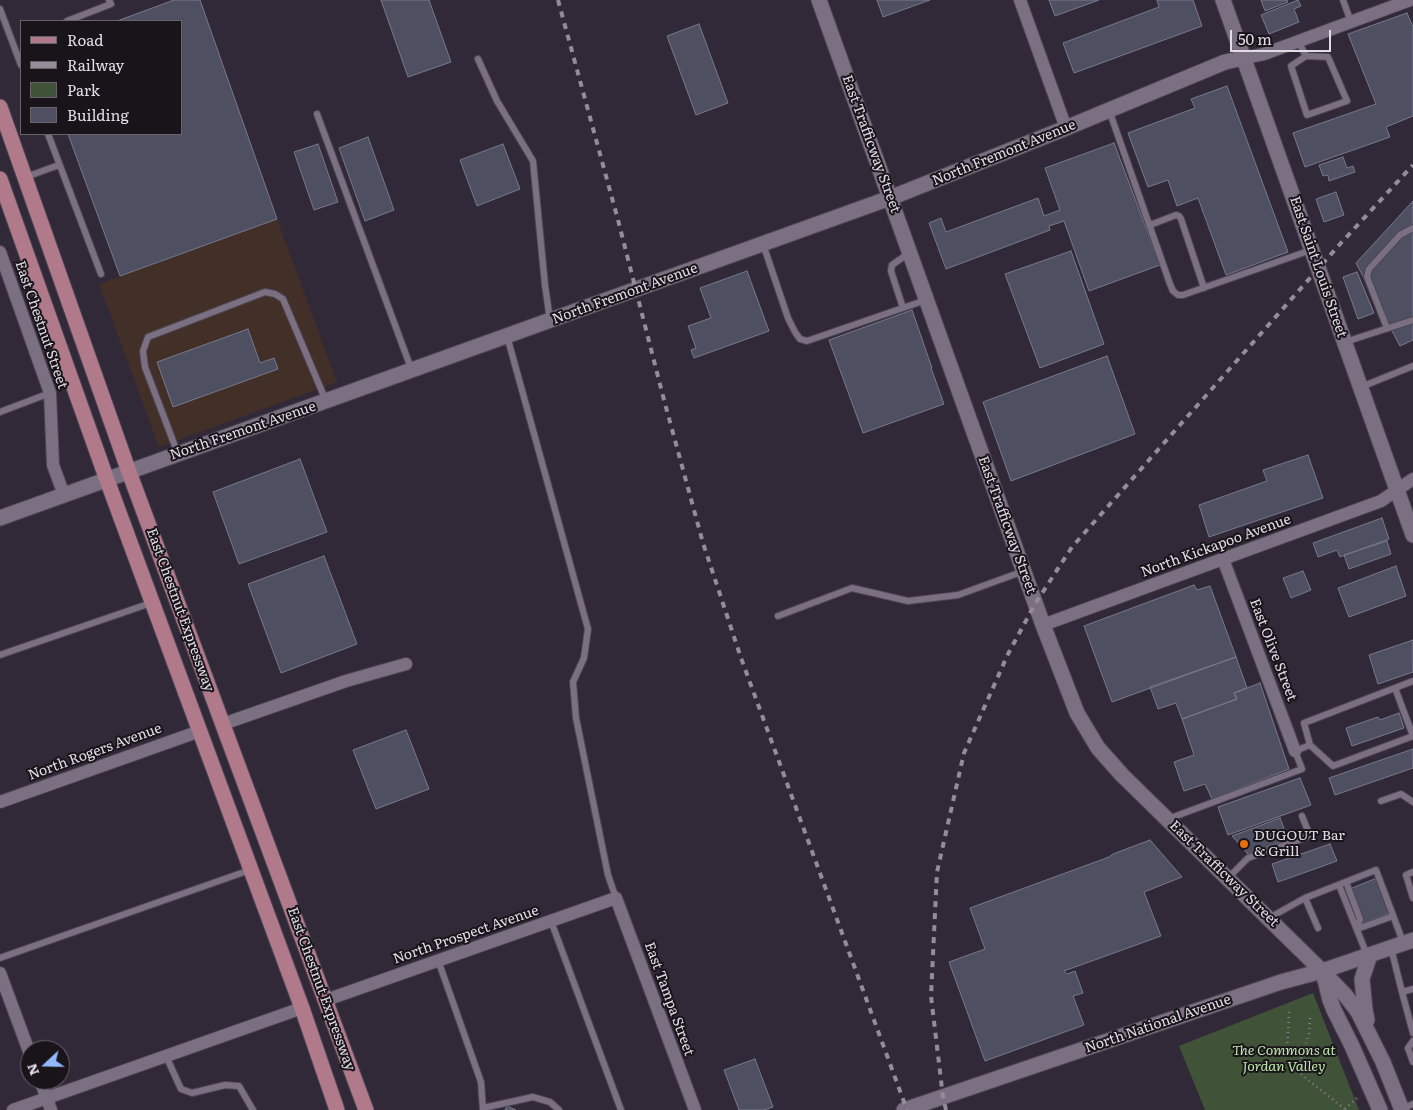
<!DOCTYPE html>
<style>
body{margin:0}
#map{position:relative;width:1413px;height:1110px;overflow:hidden;background:#322938;font-family:Literata,serif}
canvas{display:block}
.legend{position:absolute;left:20px;top:20px;width:162px;height:115px;box-sizing:border-box;background:#18141a;border:1px solid #69646c;margin:0;padding:6px 9px;list-style:none;font-size:15px;color:#e2dce6}
.legend li{display:flex;align-items:center;gap:10px;height:25px}
.legend b{width:25px;border:1px solid #69646c}
.north{position:absolute;left:20px;top:1040px;width:50px;height:50px;box-sizing:border-box;background:#18141a;border:1px solid #69646c;border-radius:50%;rotate:249deg;font-size:14px;font-weight:700;line-height:20px;text-align:center;color:#e2dce6}
.north::after{content:'';display:block;margin:auto;width:18px;height:22px;background:#92b7fd;clip-path:polygon(50% 0,100% 100%,50% 72%,0 100%)}
.scale{position:absolute;left:1230px;top:30px;width:101px;height:22px;box-sizing:border-box;border:2px solid #e2dce6;border-top:0;padding-left:6px;font-size:15px;line-height:18px;white-space:nowrap;color:#e2dce6;-webkit-text-stroke:4px #18141a;paint-order:stroke}
</style>
<div id="map">
<canvas width="1413" height="1110"></canvas>
<ul class="legend">
<li><b style="height:6px;background:#b07a8b"></b>Road</li>
<li><b style="height:6px;background:#948d99"></b>Railway</li>
<li><b style="height:14px;background:#405238"></b>Park</li>
<li><b style="height:14px;background:#4e5062"></b>Building</li>
</ul>
<div class="north">N</div>
<div class="scale">50 m</div>
</div>
<script>
const ctx = document.querySelector('canvas').getContext('2d');
ctx.lineJoin = 'round';
function paint(path, color) {
  ctx.fillStyle = color;
  ctx.fill(path, 'evenodd');
}
function shape(rows) {
  const path = new Path2D();
  for (const r of rows) {
    path.moveTo(r[0], r[1]);
    for (let i = 2; i < r.length; i += 2) path.lineTo(r[i], r[i + 1]);
  }
  return path;
}
function stroke(path, color, width, dash) {
  ctx.strokeStyle = color;
  ctx.lineWidth = width;
  ctx.lineCap = dash ? 'butt' : 'round';
  ctx.setLineDash(dash || []);
  ctx.stroke(path);
}
function label(font, color, halo, rows, align = 'center') {
  ctx.font = font + ' Literata,serif';
  ctx.lineWidth = 4;
  ctx.setLineDash([]);
  ctx.textBaseline = 'middle';
  ctx.strokeStyle = halo;
  ctx.fillStyle = color;
  for (const [text, x, y, turn = 0] of rows) {
    ctx.save();
    ctx.translate(x, y);
    ctx.rotate((+turn || 0) * Math.PI / 180);
    ctx.textAlign = isNaN(turn) ? turn : align;
    if (halo) ctx.strokeText(text, 0, 0);
    ctx.fillText(text, 0, 0);
    ctx.restore();
  }
}
paint(shape([
 [277,219,337,382,159,447,99,284]
]), '#423028');
paint(shape([
 [1313,993,1359,1110,1205,1110,1179,1046]
]), '#405238');
const building = shape([
 [174,0,200,0,277,219,120,276,68,134,181,134,181,21,117,21,174,0],
 [381,0,429,0,451,62,408,77,381,0],
 [877,0,930,0,883,17,877,0],
 [1049,0,1099,0,1055,16,1049,0],
 [1157,0,1193,0,1202,26,1074,73,1063,43,1159,7,1157,0],
 [1261,0,1287,0,1288,2,1265,11,1261,0],
 [1298,0,1301,6,1294,9,1299,22,1269,34,1261,15,1298,0],
 [1407,13,1413,27,1413,116,1386,127,1390,137,1305,167,1293,133,1376,104,1348,34,1407,13],
 [699,24,728,103,696,115,667,36,699,24],
 [1227,86,1288,252,1226,275,1198,198,1177,206,1168,180,1148,187,1128,133,1195,108,1191,99,1227,86],
 [368,137,394,210,365,221,339,148,368,137],
 [1114,143,1160,265,1089,291,1064,221,1049,226,1050,230,946,269,929,223,941,218,946,232,1038,198,1044,216,1060,210,1045,168,1114,143],
 [318,144,338,202,314,210,294,152,318,144],
 [503,144,520,189,477,206,460,160,503,144],
 [1343,157,1347,168,1353,166,1355,172,1329,181,1328,175,1323,176,1319,165,1343,157],
 [1336,192,1344,215,1324,222,1316,199,1336,192],
 [1413,201,1413,340,1400,346,1356,263,1413,201],
 [1071,251,1104,344,1040,368,1005,274,1071,251],
 [747,271,769,331,694,358,691,350,696,348,688,326,711,318,700,288,747,271],
 [1357,272,1374,313,1358,319,1343,277,1357,272],
 [912,310,932,368,931,368,944,404,863,433,829,340,912,310],
 [248,329,260,363,274,358,278,369,173,407,157,362,248,329],
 [1107,356,1135,434,1011,481,983,402,1107,356],
 [1308,455,1323,498,1209,537,1199,505,1267,481,1263,470,1308,455],
 [300,459,327,532,239,564,213,492,300,459],
 [1382,518,1389,539,1340,557,1337,550,1318,557,1313,543,1382,518],
 [1387,541,1391,554,1349,569,1344,555,1387,541],
 [324,556,357,644,281,673,248,584,324,556],
 [1396,566,1406,596,1349,617,1338,588,1396,566],
 [1303,571,1311,590,1291,598,1283,578,1303,571],
 [1194,585,1197,590,1210,586,1236,657,1112,702,1084,626,1194,585],
 [1413,640,1413,672,1378,684,1369,655,1413,640],
 [1236,657,1247,688,1234,693,1237,699,1182,719,1176,703,1158,709,1150,687,1236,657],
 [1260,683,1289,769,1212,799,1205,784,1184,791,1174,762,1194,755,1182,719,1237,699,1234,693,1260,683],
 [1399,713,1404,728,1352,746,1346,728,1378,717,1380,720,1399,713],
 [406,730,429,789,376,809,353,750,406,730],
 [1413,749,1413,768,1335,795,1329,778,1413,749],
 [1300,778,1311,805,1228,835,1218,807,1300,778],
 [1280,818,1288,839,1248,854,1232,836,1280,818],
 [1150,840,1182,877,1144,892,1161,936,1064,971,1067,974,1075,971,1083,993,1073,996,1084,1025,985,1061,949,962,985,949,970,908,1109,857,1113,854,1150,840],
 [1330,844,1337,861,1278,882,1272,864,1330,844],
 [1377,878,1389,913,1364,923,1352,888,1377,878],
 [755,1059,773,1107,764,1110,739,1110,724,1070,755,1059],
 [507,1106,516,1110,505,1110,507,1106]
]);
paint(building, '#4e5062');
stroke(building, '#77798c', 1);
const lane = shape([
 [1343,0,1351,22],
 [0,9,21,65],
 [67,21,111,4,109,0],
 [1298,41,1306,56],
 [1306,56,1328,57,1347,101,1307,115,1291,66,1306,56],
 [478,59,497,101,533,161,545,285,550,320],
 [1109,110,1170,284,1173,291,1178,295,1183,295,1311,250],
 [317,114,412,371],
 [48,134,101,274],
 [26,177,59,165],
 [1150,225,1176,215,1179,216,1181,219,1204,288],
 [763,244,788,318,795,332,800,339,807,341,926,300],
 [903,308,891,271,892,265,909,253],
 [1387,328,1367,277,1369,269,1400,235,1413,228],
 [507,336,588,629,584,658,573,682,576,718,608,875,616,898],
 [1345,342,1413,320],
 [1361,387,1413,366],
 [0,412,50,393],
 [178,454,145,367,143,351,148,337,265,292,275,294,283,299,326,401],
 [778,616,852,588,908,601,958,595,1024,571],
 [0,655,151,603],
 [1413,681,1304,723,1310,745,1333,766,1413,736],
 [1395,688,1413,736],
 [1381,801,1401,794,1413,802],
 [1168,819,1302,769,1295,751,1310,745],
 [1413,872,1406,875,1413,898],
 [1228,878,1248,858,1310,836,1302,816],
 [1346,882,1360,919,1357,929],
 [1339,885,1367,955],
 [1305,898,1318,928],
 [1269,918,1305,898,1376,870,1403,942],
 [551,921,621,1110],
 [1357,929,1393,916],
 [1391,948,1402,992],
 [0,958,250,870],
 [438,960,481,1082,483,1110],
 [1413,989,1402,992,1413,1033],
 [1413,1041,1408,1048,1413,1062],
 [166,1056,181,1089,192,1093,225,1085,239,1086,253,1110],
 [483,1108,533,1097,550,1102,559,1110],
 [1402,1109,1413,1104]
]);
const street = shape([
 [1020,0,1066,128],
 [1244,58,1264,54,1410,0],
 [0,252,50,393,53,465,64,495],
 [1223,559,1295,751],
 [1043,625,1381,501,1413,479],
 [223,724,346,681,406,664],
 [0,802,200,731],
 [0,973,30,1054],
 [326,1000,616,898,695,1110],
 [40,1080,51,1110],
 [13,1110,302,1008]
]);
const secondary = shape([
 [819,0,1043,625,1077,713,1098,748,1122,775,1322,971,1346,996,1358,1012,1383,1062,1402,1110],
 [1223,0,1413,535],
 [0,518,890,198,1066,128,1225,62,1244,58],
 [1323,972,1330,1000,1334,1010,1352,1046,1380,1110],
 [1367,1020,1365,1009,1362,979,1370,955],
 [904,1110,1281,982,1322,971,1413,940]
]);
const primary = shape([
 [0,107,129,472,366,1110],
 [0,179,107,480,302,1008,337,1110]
]);
stroke(lane, '#4e4653', 8);
stroke(street, '#4e4653', 14);
stroke(secondary, '#4e4653', 17);
stroke(primary, '#4e4653', 17);
stroke(shape([
 [1289,1012,1287,1052,1302,1058],
 [1310,1018,1309,1034,1297,1071,1346,1110],
 [1345,1109,1359,1096]
]), '#89828e', 2.5, [1, 4]);
stroke(lane, '#7b7082', 6);
stroke(street, '#7b7082', 12);
stroke(secondary, '#7b7082', 15);
stroke(primary, '#b07a8b', 15);
stroke(shape([
 [558,0,618,220,664,400,703,543,741,658,907,1110],
 [946,1110,943,1097,931,996,937,872,964,753,1008,654,1035,604,1072,547,1341,243,1413,165]
]), '#948d99', 4, [6, 6]);
for (const [x, y, r, color] of [
 [1244,844,5,"#e8710a"]
]) {
  const dot = new Path2D();
  dot.arc(x, y, r, 0, 2 * Math.PI);
  ctx.fillStyle = color;
  ctx.fill(dot);
  stroke(dot, '#18141a', 2);
}
label('14px', '#e2dce6', '#18141a', [
 ["East Trafficway Street",871,144,70],
 ["North Fremont Avenue",1004,153,-22],
 ["East Saint Louis Street",1318,267,71],
 ["North Fremont Avenue",625,294,-20],
 ["East Chestnut Street",41,325,71],
 ["North Fremont Avenue",243,431,-19],
 ["East Trafficway Street",1007,525,70],
 ["North Kickapoo Avenue",1216,546,-20],
 ["East Chestnut Expressway",180,610,70],
 ["East Olive Street",1273,650,69],
 ["North Rogers Avenue",95,752,-20],
 ["East Trafficway Street",1224,874,44],
 ["North Prospect Avenue",466,935,-19],
 ["East Chestnut Expressway",321,989,70],
 ["East Tampa Street",669,999,70],
 ["North National Avenue",1158,1024,-19]
]);
label('14px', '#e2dce6', '#18141a', [
 ["DUGOUT Bar",1254,836],
 ["& Grill",1254,852]
], 'left');
label('italic 14px', '#bde5a9', '#18141a', [
 ["The Commons at",1284,1051],
 ["Jordan Valley",1284,1067]
]);
</script>
